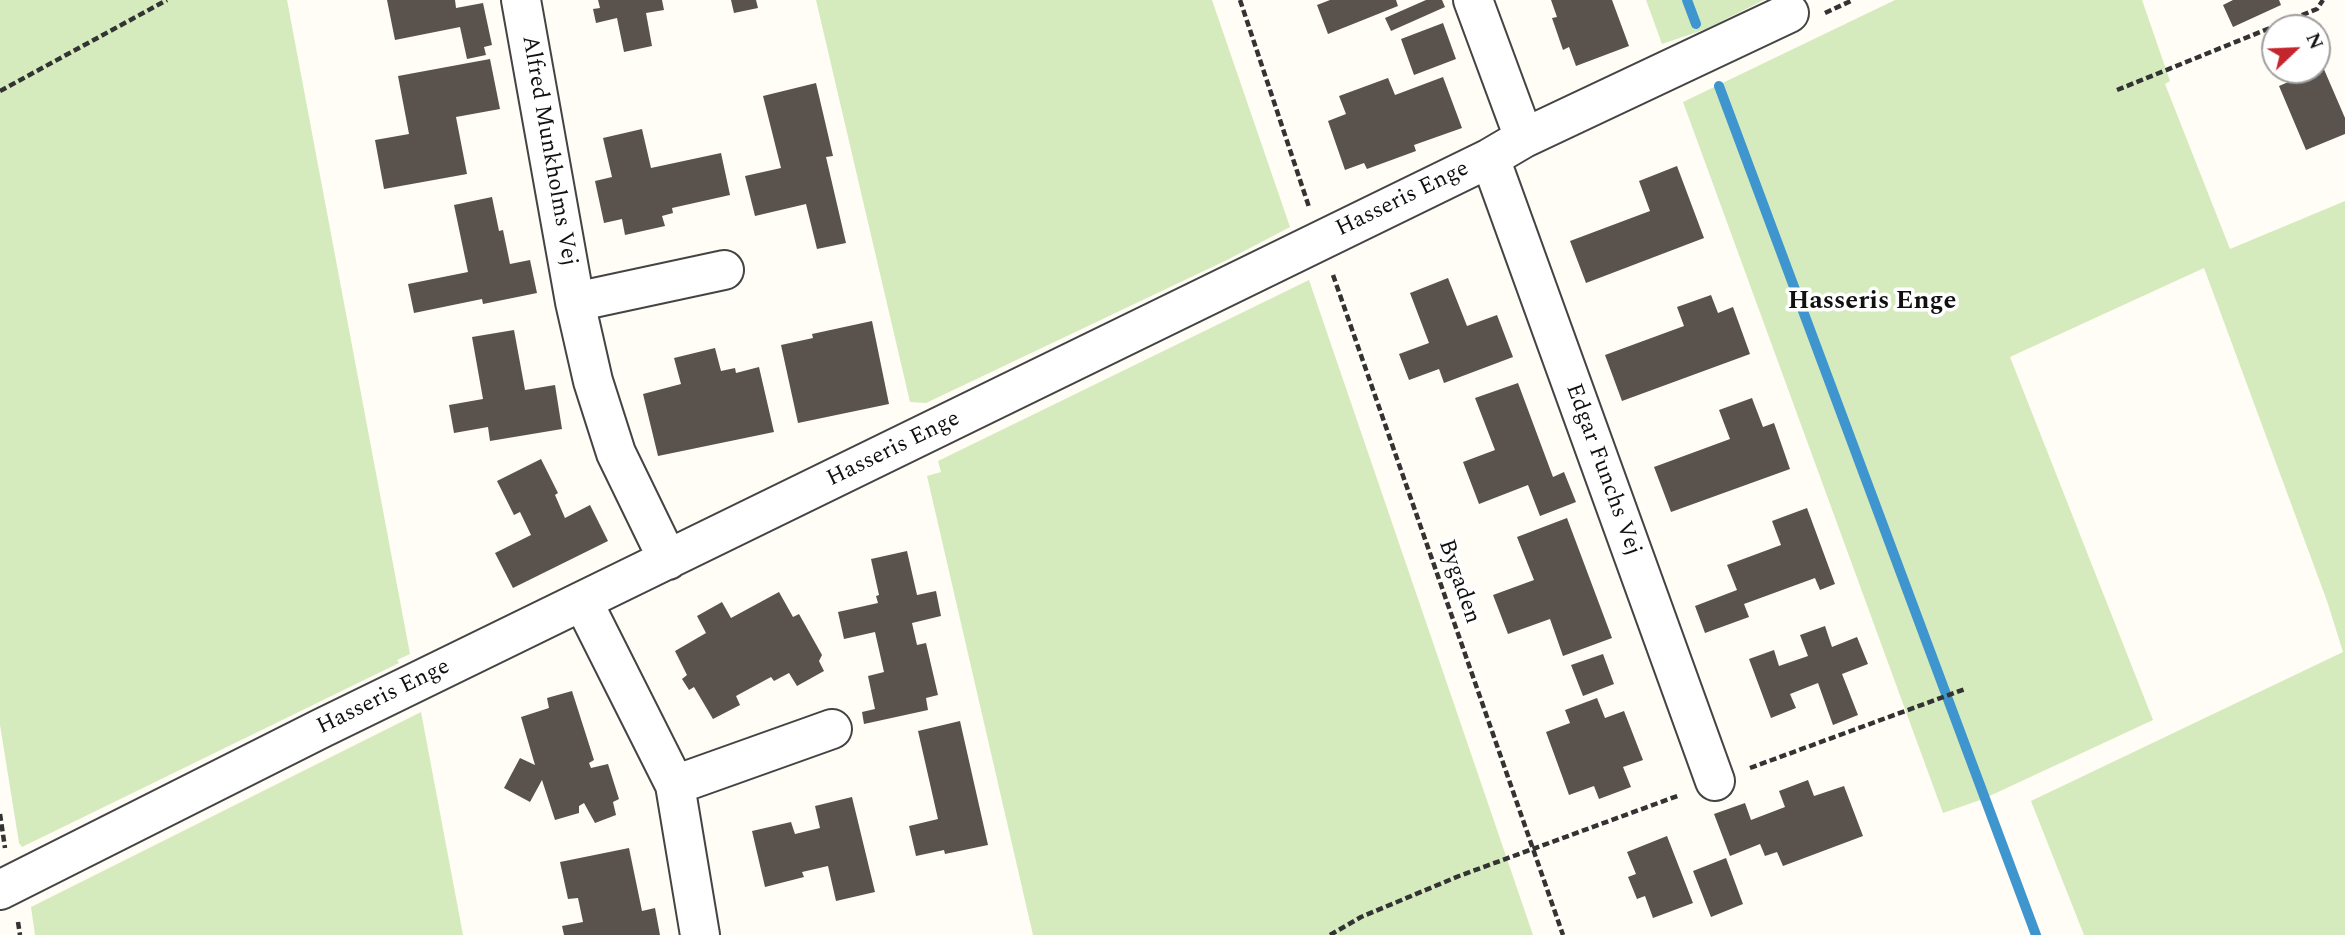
<!DOCTYPE html>
<style>
body{margin:0}
#map{position:relative;width:2345px;height:935px;overflow:hidden;background:#fffdf5;font-family:Spectral,serif}
canvas{display:block}
.north{position:absolute;left:2261px;top:14px;width:70px;height:70px;box-sizing:border-box;background:#fff;border:2px solid #a0a0a0;border-radius:50%;rotate:67deg;font-size:19px;font-weight:700;line-height:28px;text-align:center;color:#111}
.north::after{content:'';display:block;margin:auto;width:24px;height:32px;background:#c4262e;clip-path:polygon(50% 0,100% 100%,50% 72%,0 100%)}
</style>
<div id="map">
<canvas width="2345" height="935"></canvas>
<div class="north">N</div>
</div>
<script>
const ctx = document.querySelector('canvas').getContext('2d');
ctx.lineJoin = 'round';
function paint(path, color) {
  ctx.fillStyle = color;
  ctx.fill(path, 'evenodd');
}
function shape(rows) {
  const path = new Path2D();
  for (const r of rows) {
    path.moveTo(r[0], r[1]);
    for (let i = 2; i < r.length; i += 2) path.lineTo(r[i], r[i + 1]);
  }
  return path;
}
function stroke(path, color, width, dash) {
  ctx.strokeStyle = color;
  ctx.lineWidth = width;
  ctx.lineCap = dash ? 'butt' : 'round';
  ctx.setLineDash(dash || []);
  ctx.stroke(path);
}
function label(font, color, halo, rows, align = 'center') {
  ctx.font = font + ' Spectral,serif';
  ctx.lineWidth = 7;
  ctx.setLineDash([]);
  ctx.textBaseline = 'middle';
  ctx.strokeStyle = halo;
  ctx.fillStyle = color;
  for (const [text, x, y, turn = 0] of rows) {
    ctx.save();
    ctx.translate(x, y);
    ctx.rotate((+turn || 0) * Math.PI / 180);
    ctx.textAlign = isNaN(turn) ? turn : align;
    if (halo) ctx.strokeText(text, 0, 0);
    ctx.fillText(text, 0, 0);
    ctx.restore();
  }
}
paint(shape([
 [0,0,287,0,410,654,397,660,399,663,22,847,19,843,0,725],
 [816,0,1212,0,1290,227,1229,259,926,403,910,402],
 [1646,0,1764,0,1706,29,1662,44],
 [1895,0,2142,0,2170,81,2165,84,2230,249,2345,201,2345,935,2084,935,2031,801,2343,652,2327,601,2204,268,2010,357,2153,720,1983,799,1943,813,1683,102],
 [1309,280,1533,935,1033,935,927,476,941,472,938,461],
 [421,712,463,935,35,935,31,907]
]), '#d5ebbd');
stroke(shape([
 [1687,0,1696,24],
 [1719,86,2036,935]
]), '#3f96cf', 10);
paint(shape([
 [387,0,455,0,456,8,483,3,492,45,484,47,486,55,467,59,460,27,395,40],
 [598,0,662,0,664,10,646,13,652,46,624,52,617,18,596,23,593,9,600,8],
 [731,0,756,0,758,8,734,13],
 [1330,0,1396,0,1398,6,1328,34,1317,5],
 [1426,0,1442,0,1445,7,1391,31,1385,18],
 [1551,0,1612,0,1629,46,1576,66,1569,47,1563,50,1552,18,1557,17],
 [2233,0,2279,0,2281,5,2233,27,2223,5],
 [1443,23,1456,59,1414,75,1401,39],
 [490,59,500,109,456,117,467,174,384,189,375,140,409,134,398,76],
 [2323,67,2345,118,2345,134,2306,150,2279,86],
 [1443,77,1462,128,1414,145,1416,151,1367,169,1364,163,1345,170,1328,121,1346,114,1339,96,1388,78,1395,95],
 [816,83,833,156,826,157,846,243,817,249,806,204,755,216,745,176,781,168,763,96],
 [642,129,651,168,721,153,730,195,672,208,673,213,662,216,665,226,625,235,622,219,604,223,595,181,612,177,603,138],
 [1677,166,1704,238,1586,283,1570,241,1650,211,1639,181],
 [492,197,499,231,503,230,510,264,530,260,537,293,483,304,482,299,414,313,408,284,468,272,454,205],
 [1448,278,1467,326,1497,315,1513,357,1444,383,1439,369,1409,380,1399,354,1429,343,1410,293],
 [1711,295,1718,313,1733,307,1750,354,1622,401,1605,355,1684,326,1677,307],
 [872,321,889,404,798,423,781,345,813,338,812,334],
 [514,330,525,390,555,385,562,429,490,441,488,427,454,433,449,405,483,399,472,337],
 [715,348,721,371,735,368,736,373,759,367,774,432,658,456,643,394,681,384,674,358],
 [1518,383,1553,477,1564,472,1576,502,1540,516,1528,485,1479,504,1463,462,1495,450,1475,398],
 [1752,398,1763,427,1774,423,1790,469,1671,512,1654,467,1730,439,1719,410],
 [541,459,558,493,555,495,565,518,590,505,608,541,513,588,495,553,531,535,520,512,514,515,497,481],
 [1807,508,1835,584,1820,590,1815,578,1744,604,1749,617,1705,633,1695,606,1737,590,1727,565,1781,545,1772,521],
 [1567,518,1612,638,1563,656,1550,619,1508,634,1493,595,1534,580,1517,537],
 [907,551,917,595,936,591,941,616,912,623,917,645,926,643,938,695,926,698,928,710,864,724,862,712,875,709,868,676,884,672,875,632,844,639,838,612,878,603,876,596,879,595,871,559],
 [779,592,793,617,799,614,822,655,819,661,824,671,797,686,789,673,774,681,771,677,736,696,740,705,713,719,694,687,689,690,682,679,687,675,675,651,706,633,697,616,722,602,731,618],
 [1825,626,1832,647,1857,637,1868,664,1842,674,1858,715,1833,725,1818,683,1790,694,1796,708,1771,718,1749,659,1774,650,1779,666,1808,656,1800,635],
 [1603,654,1614,684,1583,696,1571,665],
 [572,691,594,760,589,763,591,768,608,764,619,799,613,802,616,815,595,823,584,803,579,806,579,813,555,820,542,780,530,802,504,788,520,758,535,765,521,717,549,708,547,698],
 [1597,698,1605,718,1624,711,1643,760,1623,767,1631,787,1599,799,1594,786,1569,795,1546,732,1570,723,1565,710],
 [960,721,988,845,945,854,944,850,916,856,909,826,938,819,918,731],
 [1808,780,1814,796,1844,786,1863,836,1783,866,1777,852,1765,856,1760,844,1730,856,1714,814,1745,803,1751,820,1785,807,1779,791],
 [852,797,875,892,836,901,828,866,802,872,804,877,765,887,752,831,791,822,795,834,820,828,815,806],
 [1667,836,1693,903,1653,918,1645,896,1637,899,1628,877,1636,874,1627,852],
 [629,848,642,911,655,908,660,935,564,935,562,926,583,922,578,898,568,899,560,862],
 [1726,858,1743,904,1711,917,1693,871]
]), '#5a524d');
const minor = shape([
 [521,0,575,302,593,381,616,453,668,560],
 [1473,0,1524,138],
 [1490,158,1715,781],
 [575,302,724,270],
 [583,602,675,785,700,935],
 [675,785,832,729],
 [0,890,322,728,1490,158,1524,138,1789,13]
]);
stroke(minor, '#444', 42);
stroke(shape([
 [1240,0,1309,207],
 [1825,13,1853,0],
 [2117,90,2317,9,2323,0],
 [0,91,167,0],
 [1333,275,1563,935],
 [1750,768,1965,689],
 [0,814,5,848],
 [18,922,20,935],
 [1330,935,1361,917,1459,876,1680,795]
]), '#333', 4.5, [7, 3.5]);
stroke(minor, '#fff', 38);
label('23px', '#111', '#fff', [
 ["Alfred Munkholms Vej",548,151,80],
 ["Hasseris Enge",1403,200,-26],
 ["Hasseris Enge",894,450,-26],
 ["Edgar Funchs Vej",1602,470,70],
 ["Bygaden",1458,582,71],
 ["Hasseris Enge",384,698,-26]
]);
label('bold 26px', '#111', '#fff', [
 ["Hasseris Enge",1872,303]
]);
</script>
